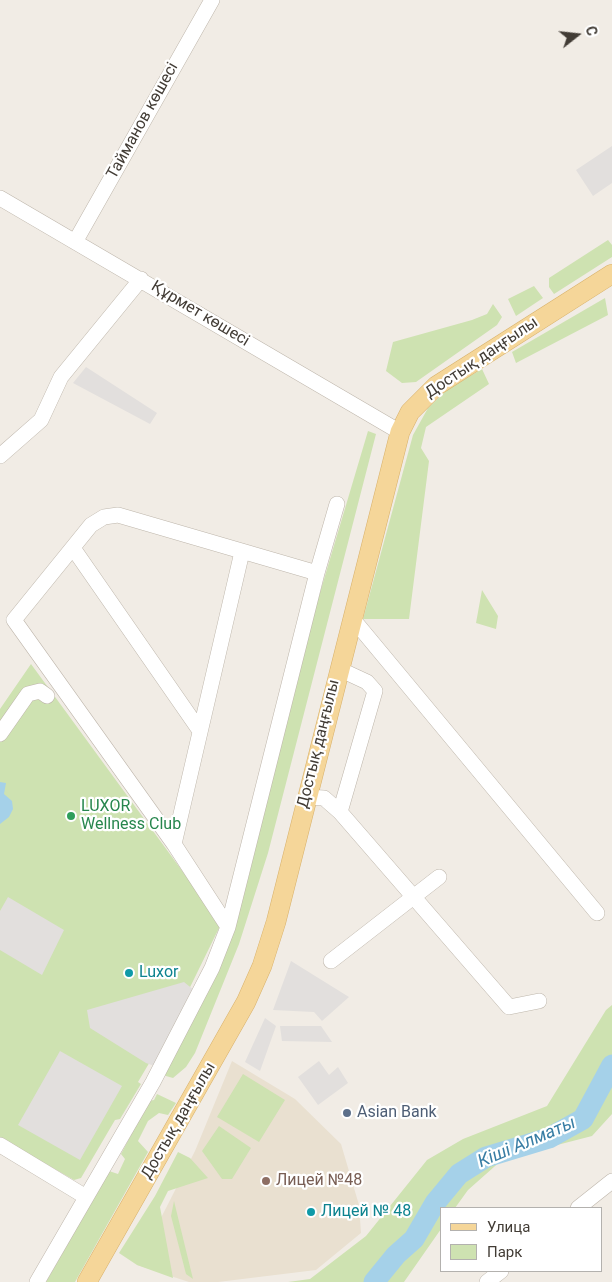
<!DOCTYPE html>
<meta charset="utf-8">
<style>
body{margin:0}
#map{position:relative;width:612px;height:1282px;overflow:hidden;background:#f1ece5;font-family:Roboto,sans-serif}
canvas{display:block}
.legend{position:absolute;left:440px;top:1207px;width:162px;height:65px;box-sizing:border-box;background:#fff;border:1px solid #b3b1ae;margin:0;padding:6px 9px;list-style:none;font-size:15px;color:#423c35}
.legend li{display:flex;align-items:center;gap:10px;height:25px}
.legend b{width:25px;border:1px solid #b3b1ae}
.north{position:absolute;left:552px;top:10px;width:50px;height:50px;-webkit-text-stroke:4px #fff;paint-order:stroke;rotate:74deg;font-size:14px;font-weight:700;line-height:20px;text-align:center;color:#423c35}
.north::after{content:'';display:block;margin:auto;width:18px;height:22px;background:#423c35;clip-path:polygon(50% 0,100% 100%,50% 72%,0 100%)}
</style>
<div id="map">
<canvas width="612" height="1282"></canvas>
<ul class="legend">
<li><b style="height:6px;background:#f5d699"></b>Улица</li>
<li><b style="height:14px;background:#cee2b1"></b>Парк</li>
</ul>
<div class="north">С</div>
</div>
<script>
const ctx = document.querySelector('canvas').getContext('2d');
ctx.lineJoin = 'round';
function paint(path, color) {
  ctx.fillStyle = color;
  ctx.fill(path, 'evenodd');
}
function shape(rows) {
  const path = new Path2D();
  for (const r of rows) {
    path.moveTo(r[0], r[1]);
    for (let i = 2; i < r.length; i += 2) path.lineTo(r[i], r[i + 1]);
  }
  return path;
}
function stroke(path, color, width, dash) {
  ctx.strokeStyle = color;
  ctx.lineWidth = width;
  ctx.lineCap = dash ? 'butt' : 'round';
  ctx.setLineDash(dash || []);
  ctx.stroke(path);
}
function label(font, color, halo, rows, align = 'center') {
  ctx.font = font + ' Roboto,sans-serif';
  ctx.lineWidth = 4.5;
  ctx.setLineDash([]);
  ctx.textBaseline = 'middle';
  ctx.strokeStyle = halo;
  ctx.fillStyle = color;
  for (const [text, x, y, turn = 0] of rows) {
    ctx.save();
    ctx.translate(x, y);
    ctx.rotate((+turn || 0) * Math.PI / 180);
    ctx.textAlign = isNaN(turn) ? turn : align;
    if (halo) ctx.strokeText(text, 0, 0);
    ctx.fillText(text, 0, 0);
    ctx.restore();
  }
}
paint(shape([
 [232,1061,295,1099,341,1144,359,1205,361,1233,316,1270,218,1282,189,1282,137,1265,195,1151]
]), '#e9e0d0');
paint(shape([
 [608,240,612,245,612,257,554,294,549,287,549,278],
 [534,286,543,298,516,316,508,299],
 [605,298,608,315,516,363,512,352],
 [493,304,502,317,497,325,416,382,402,383,386,371,393,342,472,320,487,314],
 [482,369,489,384,426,427,421,448,429,461,409,619,363,619,413,435,428,408,448,389],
 [368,431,376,434,268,853,239,944,195,1053,186,1067,173,1078,166,1076,160,1072,197,1007],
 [482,590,498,616,496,629,476,623],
 [31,664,221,924,171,1026,138,1082,141,1084,120,1119,115,1120,81,1178,74,1180,0,1138,0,709],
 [612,1005,612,1114,592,1136,503,1159,468,1190,455,1208,441,1208,441,1229,404,1282,288,1282,310,1279,366,1236,427,1160,463,1139,547,1106,606,1010],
 [243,1074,285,1100,259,1142,217,1117],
 [157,1094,176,1103,168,1115,159,1113,148,1121,138,1141,148,1152,75,1282,46,1282,109,1171,118,1174,125,1159,121,1154,149,1101,154,1100],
 [219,1126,251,1148,232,1179,222,1179,202,1151],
 [178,1152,190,1158,208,1178,168,1191,160,1207,173,1278,137,1265,119,1253,155,1196],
 [174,1201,193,1279,186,1274,171,1216]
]), '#cee2b1');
paint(shape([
 [612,146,612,183,593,196,576,170],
 [86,367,157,413,150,424,73,383],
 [8,897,64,930,42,975,0,950,0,911],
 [291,961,349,997,322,1021,314,1012,273,1010],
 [184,982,199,994,160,1068,146,1063,90,1028,87,1010],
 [265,1018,276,1026,260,1071,245,1062],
 [280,1026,321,1026,332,1042,282,1041],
 [60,1051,122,1086,80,1160,18,1125],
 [319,1061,329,1075,338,1067,348,1083,318,1105,298,1077]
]), '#e2dfdd');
paint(shape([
 [0,782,6,783,4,794,12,801,13,809,9,817,0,824]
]), '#a5d1e9');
stroke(shape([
 [374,1282,396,1255,414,1239,435,1203,459,1174,486,1157,549,1138,583,1119,612,1065]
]), '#a5d1e9', 21);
const minor = shape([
 [0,198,400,432],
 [75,242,212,0],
 [0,456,41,420,61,377,141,279],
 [73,548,200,731],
 [352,618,597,913],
 [339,669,367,682,375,691,340,812],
 [0,734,28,694,40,691,47,696],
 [306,797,324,798,340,812,509,1007,539,1001],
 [174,844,242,552],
 [228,927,174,844,14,620,91,525,104,517,118,515,317,573],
 [331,961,439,877],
 [0,1145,86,1197],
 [578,1208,612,1181],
 [37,1282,153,1082,212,968,228,927,317,573,337,504],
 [487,1282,501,1271]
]);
const major = shape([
 [87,1282,246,1002,262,966,276,922,400,432,410,412,436,386,612,274]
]);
stroke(minor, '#beb6ab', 16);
stroke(major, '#d8b16b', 20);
stroke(minor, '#fff', 15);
stroke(major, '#f5d699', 19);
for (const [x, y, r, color] of [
 [71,816,5,"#2e9e5b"],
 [129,973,5,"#0f9aa8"],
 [347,1113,5,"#5c6f8a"],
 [266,1181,5,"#8d6e63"],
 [311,1212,5,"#0f9aa8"]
]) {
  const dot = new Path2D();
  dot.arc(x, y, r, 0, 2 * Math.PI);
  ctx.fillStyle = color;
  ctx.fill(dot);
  stroke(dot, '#fff', 2);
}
label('16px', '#423c35', '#fff', [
 ["Тайманов көшесі",143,121,-61],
 ["Құрмет көшесі",200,314,31],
 ["Достық даңғылы",482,358,-34],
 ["Достық даңғылы",319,744,-76],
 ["Достық даңғылы",179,1121,-60]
]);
label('16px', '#27864d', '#fff', [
 ["LUXOR",81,807],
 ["Wellness Club",81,825]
], 'left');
label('16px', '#0d838f', '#fff', [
 ["Luxor",139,973],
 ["Лицей № 48",321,1212]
], 'left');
label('16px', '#4e5e75', '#fff', [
 ["Asian Bank",357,1113]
], 'left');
label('16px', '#785e54', '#fff', [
 ["Лицей №48",276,1181]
], 'left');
label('italic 18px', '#387da4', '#fff', [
 ["Кіші Алматы",527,1143,-23]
]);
</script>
